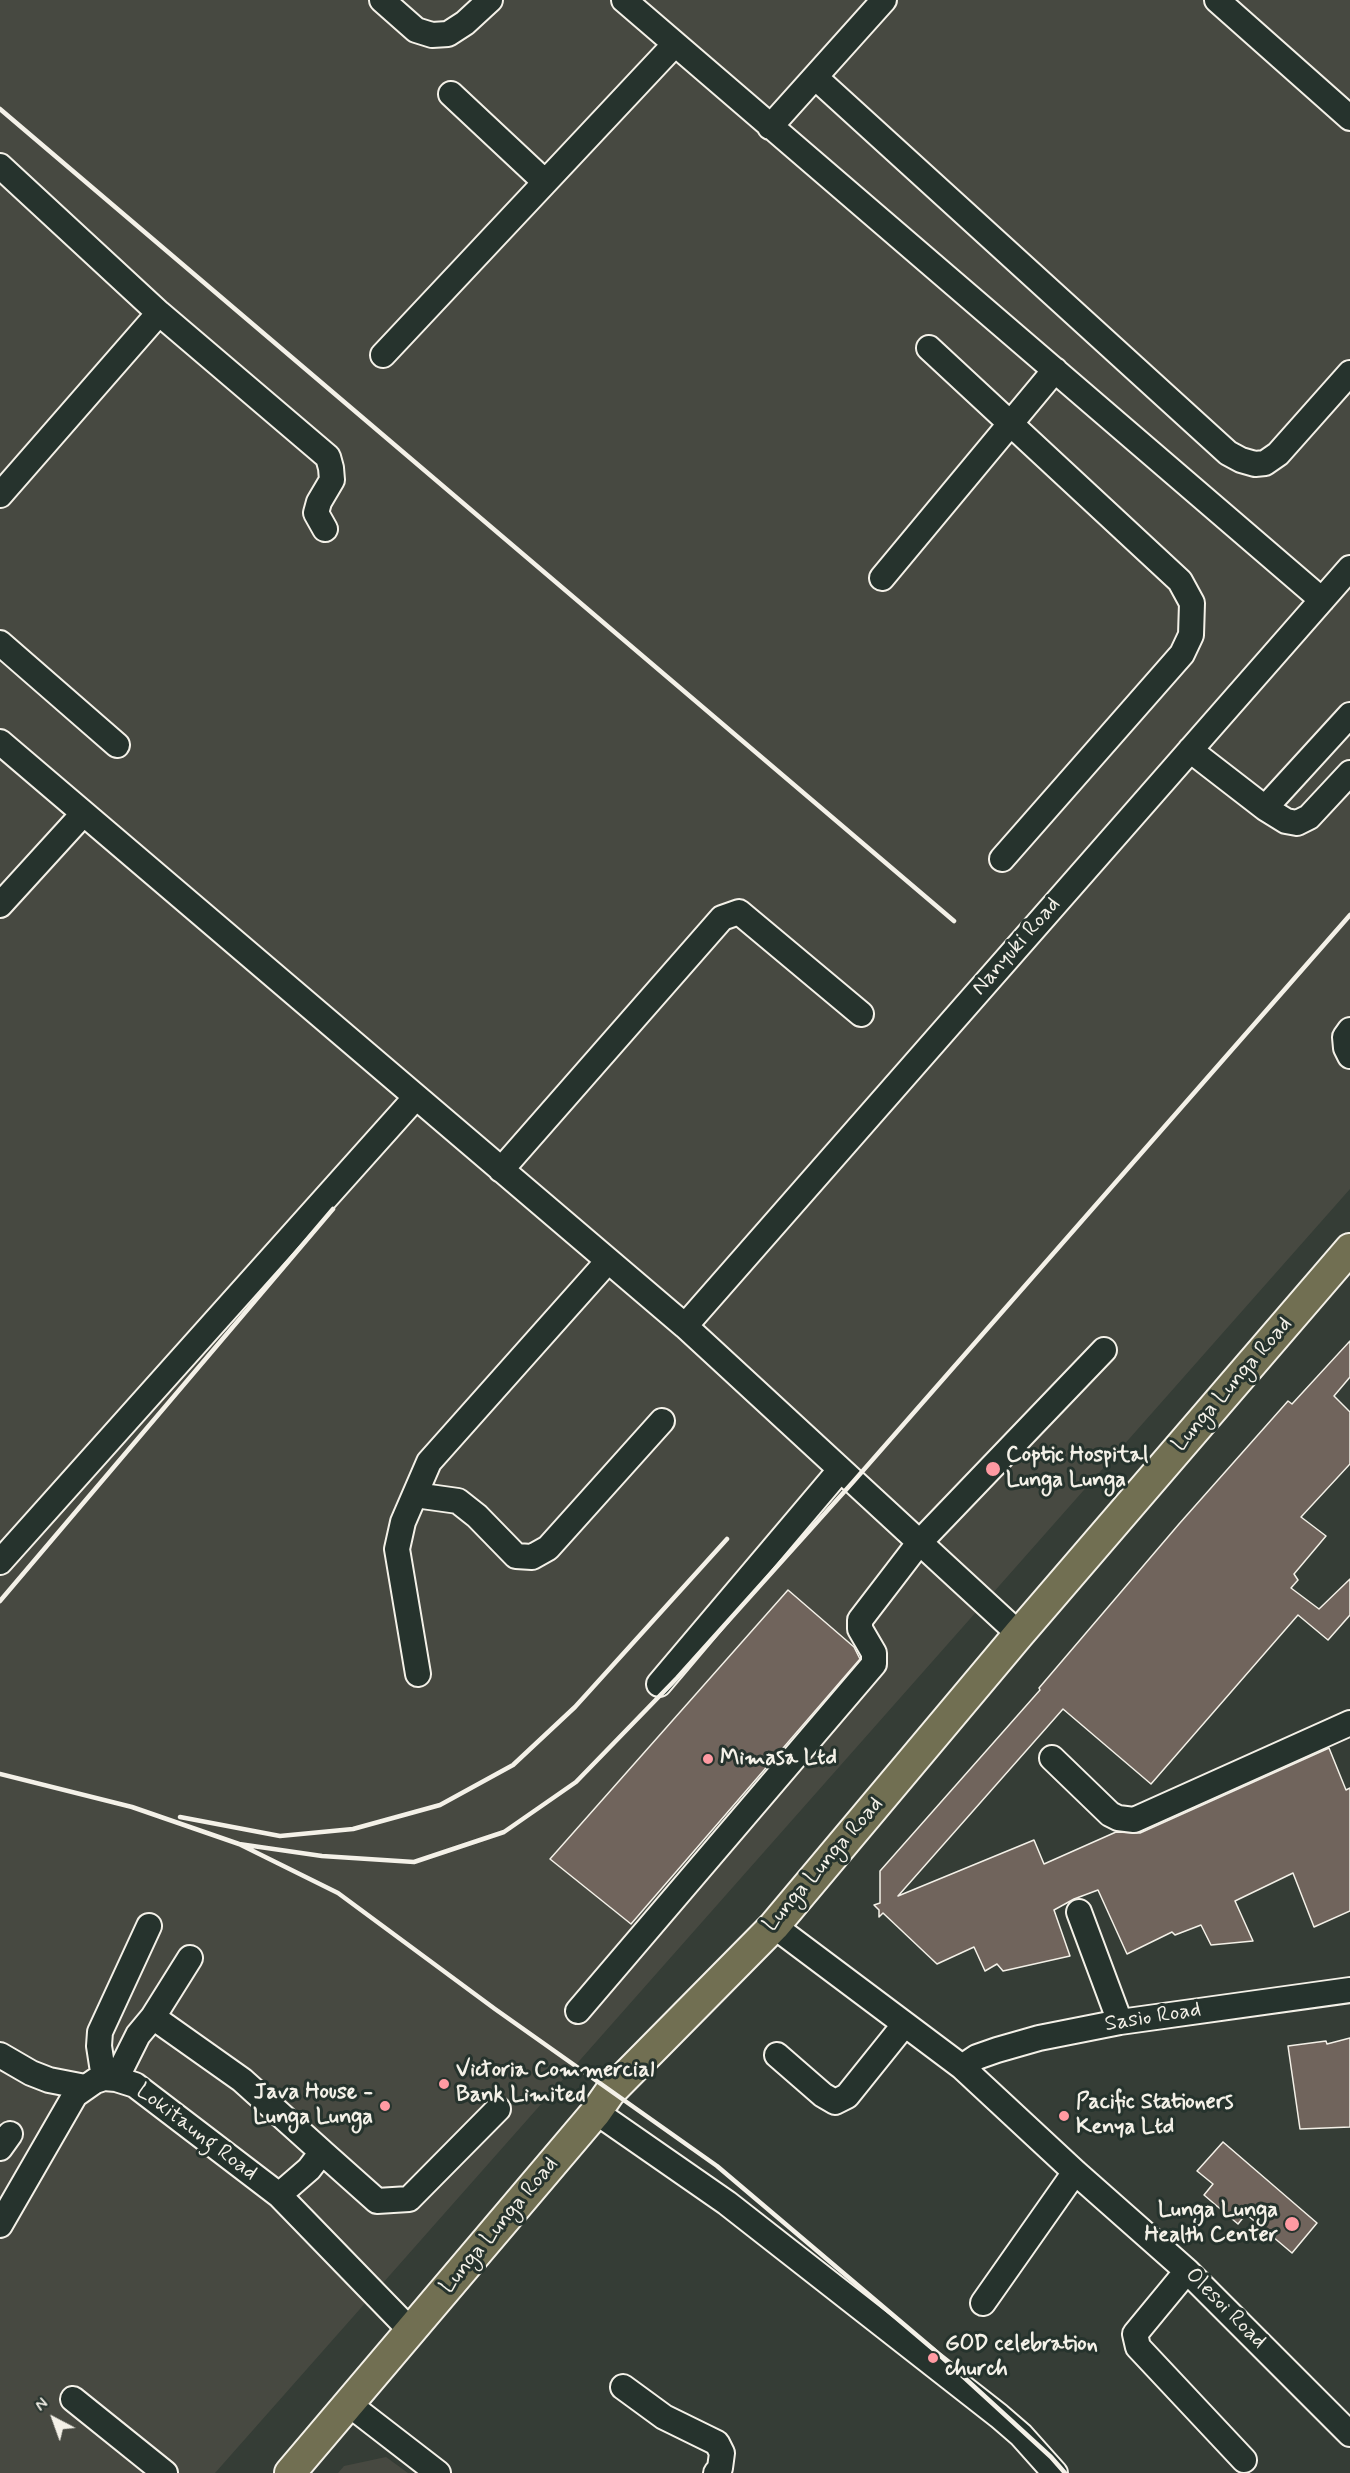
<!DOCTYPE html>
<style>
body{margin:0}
#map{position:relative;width:1350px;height:2473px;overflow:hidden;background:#353d36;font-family:Mynerve,sans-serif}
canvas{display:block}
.north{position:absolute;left:24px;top:2389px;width:60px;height:60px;-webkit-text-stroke:4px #26332d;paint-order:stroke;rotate:319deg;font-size:16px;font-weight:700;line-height:24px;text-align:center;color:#f4f1e8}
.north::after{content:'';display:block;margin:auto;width:21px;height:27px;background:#f4f1e8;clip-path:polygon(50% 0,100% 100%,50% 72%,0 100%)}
</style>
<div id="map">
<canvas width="1350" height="2473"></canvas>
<div class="north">N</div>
</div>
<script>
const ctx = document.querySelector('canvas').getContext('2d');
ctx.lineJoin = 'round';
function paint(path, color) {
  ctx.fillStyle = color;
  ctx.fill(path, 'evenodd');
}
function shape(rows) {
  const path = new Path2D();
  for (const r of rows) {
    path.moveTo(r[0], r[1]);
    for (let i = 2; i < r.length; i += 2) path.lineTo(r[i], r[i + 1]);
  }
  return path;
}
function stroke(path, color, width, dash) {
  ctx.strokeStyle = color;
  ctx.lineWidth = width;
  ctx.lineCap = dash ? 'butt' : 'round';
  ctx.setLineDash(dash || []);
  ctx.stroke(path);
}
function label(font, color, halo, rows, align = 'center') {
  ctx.font = font + ' Mynerve,sans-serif';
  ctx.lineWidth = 6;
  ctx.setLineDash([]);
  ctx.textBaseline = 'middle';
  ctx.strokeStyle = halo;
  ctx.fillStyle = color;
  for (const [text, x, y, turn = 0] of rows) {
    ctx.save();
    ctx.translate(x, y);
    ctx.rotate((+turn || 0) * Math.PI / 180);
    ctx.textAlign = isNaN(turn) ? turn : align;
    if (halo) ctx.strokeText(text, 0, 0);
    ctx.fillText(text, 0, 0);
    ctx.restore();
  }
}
paint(shape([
 [0,0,1350,0,1350,1189,215,2473,0,2473],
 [386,2457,408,2473,338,2473,344,2466]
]), '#474941');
const building = shape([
 [1350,1341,1350,1377,1334,1396,1350,1412,1350,1464,1301,1517,1326,1536,1294,1574,1298,1580,1291,1588,1319,1609,1350,1579,1350,1615,1328,1640,1298,1615,1151,1784,1063,1709,898,1896,1034,1840,1044,1864,1116,1832,1140,1833,1329,1748,1346,1790,1350,1788,1350,1911,1314,1927,1293,1873,1235,1901,1253,1941,1211,1945,1201,1925,1175,1935,1172,1932,1127,1954,1098,1890,1074,1899,1054,1910,1070,1956,1003,1971,997,1964,985,1971,974,1947,937,1964,883,1913,879,1917,879,1910,874,1905,880,1903,880,1871,1040,1690,1039,1688,1179,1524,1288,1401,1292,1404,1350,1341],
 [788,1590,854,1647,860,1659,631,1924,550,1859,788,1590],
 [1350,2038,1350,2127,1300,2129,1288,2046,1326,2041,1327,2044,1350,2038],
 [1223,2142,1317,2223,1292,2253,1246,2214,1238,2224,1204,2195,1213,2184,1197,2171,1223,2142]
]);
paint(building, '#70645c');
stroke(building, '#f4f1e8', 1.5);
const minor = shape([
 [382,0,416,30,432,35,448,34,465,23,490,0],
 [624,0,1322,600],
 [1217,0,1350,118],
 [815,77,1228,453,1241,460,1255,464,1265,463,1278,454,1350,373],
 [451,94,545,182],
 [770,127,884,0],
 [0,166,159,313],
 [929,348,1180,581,1192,603,1191,635,1182,654,1002,859],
 [383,355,675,44],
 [0,495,159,313,328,457,331,468,332,480,319,502,316,513,325,529],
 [882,578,1055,370],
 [0,643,117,745],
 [0,742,685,1326,1019,1634],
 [1190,750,1265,808,1286,821,1297,823,1309,817,1350,773],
 [1265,808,1350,715],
 [0,905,83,814],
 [1350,1030,1345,1037,1346,1048,1350,1056],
 [501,1170,722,918,739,912,861,1014],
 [685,1326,1350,568],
 [415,1495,458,1501,477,1516,516,1556,532,1557,548,1548,662,1421],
 [0,1562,416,1097],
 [418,1674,397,1549,403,1522,429,1462,608,1261],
 [659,1684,840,1470],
 [1052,1758,1110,1814,1118,1818,1134,1820,1350,1723],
 [1079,1912,1120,2022],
 [774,1926,962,2067,1075,2172,1187,2271,1350,2434],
 [578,2011,874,1664,874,1653,860,1629,860,1620,919,1543,1104,1350],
 [153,2017,190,1958],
 [0,2055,31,2073,49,2080,85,2087],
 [777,2055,823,2095,835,2102,847,2096,904,2025],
 [962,2067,977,2057,997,2050,1039,2038,1120,2022,1350,1990],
 [104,2078,99,2046,100,2032,149,1926],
 [116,2079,138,2035,153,2017,242,2080,322,2152],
 [596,2112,727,2203,999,2416,1021,2435,1055,2473],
 [0,2148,10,2134],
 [279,2195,309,2169,322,2152,377,2201,409,2199,498,2109],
 [0,2225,75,2095,95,2081,104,2078,116,2079,135,2085,279,2195,411,2331],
 [1187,2271,1135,2334,1138,2347,1244,2460],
 [983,2303,1075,2172],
 [623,2387,664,2417,717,2443,722,2453,720,2468,716,2473],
 [73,2399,165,2473],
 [350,2405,438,2473]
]);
const major = shape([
 [290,2473,596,2112,610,2092,774,1926,1019,1634,1350,1249]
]);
stroke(minor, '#f4f1e8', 28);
stroke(major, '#f4f1e8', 34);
stroke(minor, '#26332d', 24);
stroke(major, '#716f52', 30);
stroke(shape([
 [0,109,954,921],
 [0,1601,333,1209],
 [0,1774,132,1807,239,1844,338,1893,495,2009,717,2166,933,2349,1051,2457,1065,2473],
 [180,1817,280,1836,353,1829,440,1805,513,1765,575,1707,727,1539],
 [239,1844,322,1856,414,1862,504,1832,576,1782,677,1678,853,1482,1350,915]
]), '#f4f1e8', 4.5);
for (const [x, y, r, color] of [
 [993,1469,8,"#ff9aa2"],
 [708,1759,6,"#ff9aa2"],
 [444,2084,6,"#ff9aa2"],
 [385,2106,6,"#ff9aa2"],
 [1064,2116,6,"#ff9aa2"],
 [1292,2224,8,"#ff9aa2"],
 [933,2358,6,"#ff9aa2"]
]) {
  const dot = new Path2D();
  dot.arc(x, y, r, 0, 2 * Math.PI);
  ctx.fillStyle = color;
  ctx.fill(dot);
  stroke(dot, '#26332d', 2);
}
label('22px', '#f4f1e8', '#26332d', [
 ["Nanyuki Road",1017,947,-49],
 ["Lunga Lunga Road",1233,1385,-49],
 ["Lunga Lunga Road",824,1865,-49],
 ["Sasio Road",1153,2018,-9],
 ["Lokitaung Road",196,2133,37],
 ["Lunga Lunga Road",500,2226,-50],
 ["Olesoi Road",1225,2309,45]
]);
label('bold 22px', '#f4f1e8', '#26332d', [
 ["Coptic Hospital",1006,1456],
 ["Lunga Lunga",1006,1481],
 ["Mimasa Ltd",720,1759],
 ["Victoria Commercial",456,2071],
 ["Bank Limited",456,2096],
 ["Java House -",373,2093,"right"],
 ["Lunga Lunga",373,2118,"right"],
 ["Pacific Stationers",1076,2103],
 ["Kenya Ltd",1076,2128],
 ["Lunga Lunga",1278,2211,"right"],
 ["Health Center",1278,2236,"right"],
 ["GOD celebration",945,2345],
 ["church",945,2370]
], 'left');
</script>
